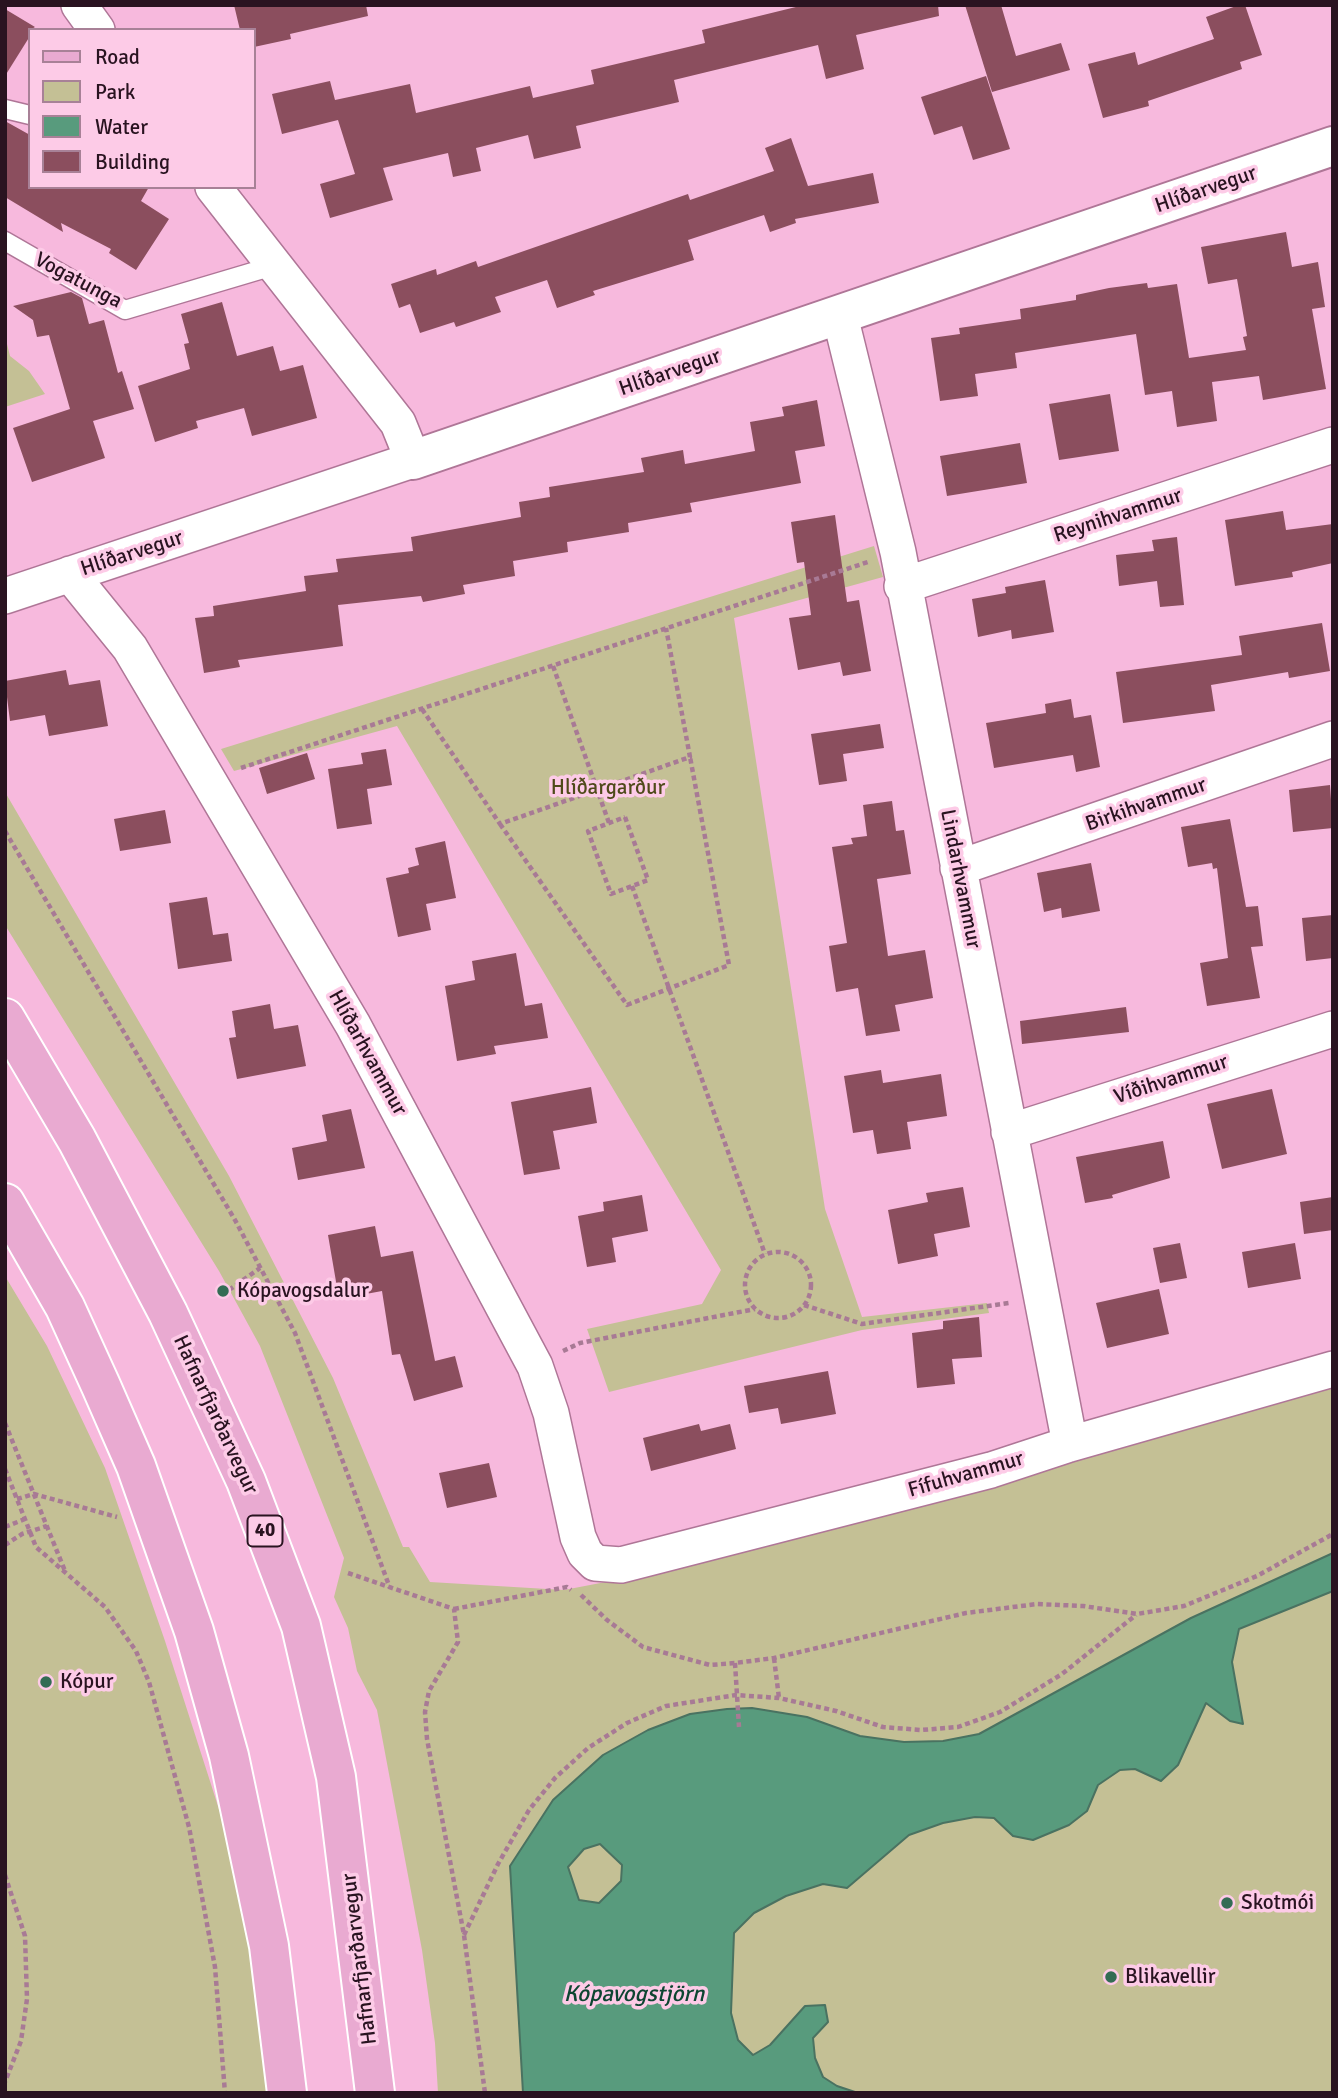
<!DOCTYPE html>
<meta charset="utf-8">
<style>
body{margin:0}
#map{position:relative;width:1338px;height:2098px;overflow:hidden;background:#f7b9dd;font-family:Signika,sans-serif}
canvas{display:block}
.frame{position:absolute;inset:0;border:7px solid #291320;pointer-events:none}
.legend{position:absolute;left:28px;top:28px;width:228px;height:161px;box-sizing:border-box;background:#fdcbe7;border:2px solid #a88197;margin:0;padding:9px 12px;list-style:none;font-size:21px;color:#291320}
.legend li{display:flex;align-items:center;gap:14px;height:35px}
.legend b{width:35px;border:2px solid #a88197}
</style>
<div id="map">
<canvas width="1338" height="2098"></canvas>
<div class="frame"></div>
<ul class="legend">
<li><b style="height:9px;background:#e9aad1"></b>Road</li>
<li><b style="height:19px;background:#c4c095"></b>Park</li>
<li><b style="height:19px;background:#589b7d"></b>Water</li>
<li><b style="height:19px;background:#8b4e5e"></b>Building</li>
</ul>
</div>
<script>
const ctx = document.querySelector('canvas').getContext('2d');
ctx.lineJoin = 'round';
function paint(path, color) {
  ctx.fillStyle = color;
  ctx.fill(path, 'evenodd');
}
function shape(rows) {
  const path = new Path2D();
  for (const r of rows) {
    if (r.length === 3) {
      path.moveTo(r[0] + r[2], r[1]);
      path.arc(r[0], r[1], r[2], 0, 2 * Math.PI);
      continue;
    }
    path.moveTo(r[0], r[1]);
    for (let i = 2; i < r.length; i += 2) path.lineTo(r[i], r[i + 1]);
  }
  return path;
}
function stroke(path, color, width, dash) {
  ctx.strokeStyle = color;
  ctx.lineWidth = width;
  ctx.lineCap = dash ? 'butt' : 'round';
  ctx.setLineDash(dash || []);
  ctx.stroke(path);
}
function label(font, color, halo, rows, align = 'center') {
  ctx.font = font + ' Signika,sans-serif';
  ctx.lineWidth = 7;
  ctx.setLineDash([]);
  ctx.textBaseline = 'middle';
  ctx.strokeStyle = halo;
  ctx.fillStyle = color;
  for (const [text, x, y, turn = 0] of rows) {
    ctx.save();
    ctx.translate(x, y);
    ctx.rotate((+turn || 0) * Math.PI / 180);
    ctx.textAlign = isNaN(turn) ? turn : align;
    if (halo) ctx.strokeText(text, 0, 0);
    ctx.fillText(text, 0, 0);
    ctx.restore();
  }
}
paint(shape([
 [5,336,10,356,29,371,45,394,5,407],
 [874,546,883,577,734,618,825,1209,862,1317,987,1303,989,1313,862,1330,609,1392,587,1329,702,1304,721,1270,397,726,234,771,221,749],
 [5,792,229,1176,333,1378,403,1547,409,1547,430,1582,564,1590,616,1580,1333,1382,1333,2093,438,2093,435,2043,422,1950,377,1710,357,1671,348,1628,334,1597,344,1558,260,1346,219,1271,5,925],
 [5,1276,47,1346,105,1468,165,1641,243,1884,271,2093,5,2093]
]), '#c4c095');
const water = shape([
 [1333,1553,1333,1591,1239,1629,1232,1662,1243,1724,1230,1721,1206,1703,1178,1765,1161,1781,1135,1769,1120,1770,1098,1785,1087,1811,1069,1825,1033,1840,1013,1836,994,1818,975,1817,943,1823,909,1835,847,1888,823,1884,786,1896,754,1913,734,1933,731,2013,738,2040,753,2055,770,2045,805,2006,825,2005,828,2022,813,2038,815,2058,823,2077,837,2086,858,2093,523,2093,510,1866,553,1800,603,1755,648,1730,690,1714,727,1709,752,1708,807,1717,860,1736,904,1742,943,1741,979,1734,1191,1618,1333,1553],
 [600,1844,622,1865,621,1881,599,1903,579,1900,568,1867,584,1849,600,1844]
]);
paint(water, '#589b7d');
stroke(water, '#4a7261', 2);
paint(shape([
 [234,5,366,5,368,16,290,34,291,39,254,47,254,30,240,30],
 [804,5,938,5,939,16,856,35,864,69,826,79,818,45,674,80,679,102,576,126,581,148,534,159,528,135,476,148,481,171,453,177,448,153,383,168,393,200,330,218,320,184,355,174,338,120,282,134,272,94,330,81,335,100,410,84,416,113,530,86,533,98,594,84,591,70,705,43,702,30],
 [965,5,1001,5,1016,56,1061,43,1070,70,992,92],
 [1239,5,1245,5,1262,55,1240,62,1242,69,1148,101,1149,106,1103,118,1088,64,1135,52,1138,65,1214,39,1206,17],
 [5,9,35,27,30,30,30,36,5,76],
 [986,76,1010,149,973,160,962,126,934,135,921,97],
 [5,121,30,135,30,187,149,187,141,201,169,219,136,270,109,253,111,249,61,223,63,232,5,197],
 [791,138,808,186,873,173,879,203,795,219,796,223,770,232,764,215,688,240,694,260,593,291,595,295,557,308,547,280,495,297,501,312,456,327,454,322,420,333,410,304,399,308,391,284,436,269,437,275,476,261,478,267,688,194,690,200,774,171,765,148],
 [1286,232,1292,267,1318,262,1325,307,1312,309,1326,389,1263,400,1259,376,1212,382,1217,421,1177,427,1172,391,1145,395,1136,334,1015,353,1017,368,975,374,978,396,940,401,931,338,960,334,959,328,1021,319,1020,309,1076,300,1076,295,1109,288,1147,283,1148,288,1177,284,1189,358,1246,350,1243,337,1247,336,1237,279,1208,284,1201,247],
 [71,292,82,298,89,324,104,320,118,373,122,371,134,409,93,421,105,458,32,482,13,428,70,409,49,335,37,337,33,320,13,306],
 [222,302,237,356,273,346,280,371,303,365,317,418,252,436,244,408,196,421,198,428,155,442,138,386,190,369,184,344,189,343,181,314],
 [1110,394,1119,451,1059,460,1049,404],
 [817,400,825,446,795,451,801,483,690,503,692,512,628,523,629,532,567,542,568,552,513,561,515,576,463,585,465,594,423,602,421,596,338,605,343,646,238,660,240,667,204,673,195,618,214,616,213,606,306,591,304,576,338,572,336,559,413,551,411,537,521,517,519,502,550,497,549,487,644,472,641,458,683,450,685,464,755,451,750,422,784,416,782,407],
 [1020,443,1027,483,947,496,940,456],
 [1283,511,1286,530,1333,524,1333,563,1292,572,1293,577,1235,586,1225,520],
 [835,515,847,602,859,600,871,671,843,676,840,662,798,670,789,618,811,615,804,562,797,563,791,522],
 [1177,537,1184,605,1160,607,1157,581,1119,586,1116,555,1154,551,1152,540],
 [1045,580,1054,632,1012,639,1011,630,978,637,972,599,1006,593,1005,587],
 [1322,623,1330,671,1289,678,1288,672,1211,685,1215,711,1123,723,1116,672,1242,655,1239,636],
 [66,670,69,685,100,680,108,726,49,736,45,715,10,721,5,681],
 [1071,699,1074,718,1091,715,1100,767,1076,772,1073,755,994,768,986,723,1046,713,1045,704],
 [880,724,884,748,843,754,847,781,819,785,811,734],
 [386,749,392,785,367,789,372,824,337,829,328,769,363,764,361,753],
 [307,753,315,779,267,794,259,768],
 [1330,785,1333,828,1293,832,1289,790],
 [892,801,896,831,904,830,911,874,877,879,888,956,925,950,933,998,895,1005,900,1031,866,1036,858,988,836,992,829,946,847,943,832,847,853,844,851,838,867,836,863,805],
 [165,810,171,843,120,851,114,819],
 [1230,819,1246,907,1258,906,1263,946,1251,947,1260,998,1207,1006,1200,963,1228,958,1217,868,1213,869,1212,863,1188,867,1181,827],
 [445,841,456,898,426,904,431,930,398,937,386,878,409,873,408,868,419,865,415,848],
 [1091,863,1100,911,1062,918,1061,908,1044,912,1037,873],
 [207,897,213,935,228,933,232,961,178,969,169,903],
 [1333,915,1333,958,1306,961,1302,918],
 [516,953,525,1006,542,1003,548,1038,494,1046,496,1054,457,1061,445,986,475,980,472,961],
 [270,1004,274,1029,298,1025,306,1066,237,1079,229,1038,236,1037,232,1011],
 [1126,1007,1129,1032,1022,1044,1020,1021],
 [881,1070,883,1083,941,1074,947,1116,907,1122,911,1149,877,1154,873,1130,853,1133,844,1076],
 [591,1087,597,1123,553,1131,560,1169,524,1175,511,1102],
 [1272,1089,1287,1154,1222,1169,1207,1104],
 [351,1109,365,1168,298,1180,292,1148,327,1141,322,1115],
 [1163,1141,1170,1178,1112,1195,1113,1198,1085,1203,1076,1157],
 [963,1187,970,1227,934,1234,938,1256,898,1264,888,1210,928,1202,926,1193],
 [642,1195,648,1231,612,1238,616,1262,587,1267,578,1216,604,1211,603,1202],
 [1333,1197,1333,1230,1304,1234,1300,1202],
 [375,1226,381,1257,413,1251,435,1361,455,1356,463,1387,414,1401,400,1354,392,1355,382,1291,339,1299,328,1235],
 [1180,1243,1187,1278,1160,1283,1153,1248],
 [1295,1243,1301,1279,1248,1288,1242,1252],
 [1159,1289,1169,1334,1107,1348,1096,1303],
 [979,1317,982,1357,952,1359,955,1384,917,1388,912,1333,943,1329,943,1321],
 [828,1371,836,1414,781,1424,778,1408,749,1413,744,1386],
 [699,1424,701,1431,730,1424,736,1449,651,1471,643,1438],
 [489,1463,497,1497,447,1508,439,1473]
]), '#8b4e5e');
const service = shape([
 [5,109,30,115],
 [5,241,125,310,273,266]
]);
const minor = shape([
 [79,5,97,30],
 [840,316,898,552,1070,1444],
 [70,574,130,648,353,1025,535,1366,551,1413,578,1537,585,1553,595,1563,621,1565,991,1470,1070,1444,1333,1369],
 [902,586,1333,445],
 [5,596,413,460,398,423,213,187],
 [958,868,1333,739],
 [1009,1132,1333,1029]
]);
const tertiary = shape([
 [413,460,1333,146]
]);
const primary = shape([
 [5,1018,77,1140,168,1313,246,1481,301,1626,336,1777,375,2093],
 [5,1203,65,1307,101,1386,136,1466,194,1631,229,1756,269,1946,287,2093]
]);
stroke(service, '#af7697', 21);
stroke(minor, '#af7697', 38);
stroke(tertiary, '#af7697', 42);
stroke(primary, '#fff', 42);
stroke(shape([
 [553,666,609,823],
 [422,709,500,824,690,757,666,628],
 [241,768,868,562],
 [625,817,648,880,611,894,588,831,625,817],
 [500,824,627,1005,729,965,690,757],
 [5,831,235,1220,295,1333,390,1588],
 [632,886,765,1254],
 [778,1285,33],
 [229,1290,260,1268],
 [804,1305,862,1324,1009,1303],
 [563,1351,580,1343,755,1309],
 [5,1423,65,1571],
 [5,1469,36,1547,105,1607,136,1651,149,1682,189,1827,215,1967,225,2093],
 [17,1499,34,1494,117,1517],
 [5,1527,25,1519],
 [5,1545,22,1534,47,1526],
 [348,1573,454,1609,458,1642,429,1691,425,1712,427,1739,464,1935,485,2093],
 [581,1595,607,1620,643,1647,710,1665,735,1663,774,1658,966,1613,1037,1604,1083,1606,1137,1614,1184,1606,1257,1576,1333,1534],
 [454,1609,567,1587,571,1590],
 [774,1658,779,1698],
 [735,1663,739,1727],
 [5,1875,25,1936,27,1999,21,2041,5,2082],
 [464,1935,498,1864,529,1810,555,1778,588,1748,627,1723,666,1706,736,1695,779,1698,836,1711,883,1727,921,1730,958,1727,1000,1712,1062,1674,1136,1615]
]), '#a87a95', 4.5, [5, 3.5]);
stroke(service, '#fff', 18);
stroke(minor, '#fff', 35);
stroke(tertiary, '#fff', 38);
stroke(primary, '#e9aad1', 38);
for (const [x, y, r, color] of [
 [223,1291,7,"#336c54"],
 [46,1682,7,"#336c54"],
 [1227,1903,7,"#336c54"],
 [1111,1977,7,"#336c54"]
]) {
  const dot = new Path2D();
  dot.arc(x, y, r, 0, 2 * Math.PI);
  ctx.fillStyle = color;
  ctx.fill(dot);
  stroke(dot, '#fdcbe7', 2.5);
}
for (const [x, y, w] of [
 [265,1531,35]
]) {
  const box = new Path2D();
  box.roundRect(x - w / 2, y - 15.5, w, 31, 5);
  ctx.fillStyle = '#fdcbe7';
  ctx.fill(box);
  stroke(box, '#291320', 2);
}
label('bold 19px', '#291320', null, [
 ["40",265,1531]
]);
label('21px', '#291320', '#fdcbe7', [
 ["Hlíðarvegur",1206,190,-19],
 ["Vogatunga",78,281,28],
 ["Hlíðarvegur",670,373,-19],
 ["Reynihvammur",1118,516,-18],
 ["Hlíðarvegur",132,554,-18],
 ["Birkihvammur",1146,805,-19],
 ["Lindarhvammur",960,879,79],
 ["Hlíðarhvammur",367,1053,61],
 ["Víðihvammur",1171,1080,-18],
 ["Hafnarfjarðarvegur",215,1415,65],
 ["Fífuhvammur",966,1475,-16],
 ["Hafnarfjarðarvegur",360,1959,-97]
]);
label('21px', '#4f4a1a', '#fdcbe7', [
 ["Hlíðargarður",608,788]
]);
label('21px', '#291320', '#fdcbe7', [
 ["Kópavogsdalur",237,1291],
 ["Kópur",60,1682],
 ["Skotmói",1241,1903],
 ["Blikavellir",1125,1977]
], 'left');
label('italic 23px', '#0d4531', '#fdcbe7', [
 ["Kópavogstjörn",634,1995]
]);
</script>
